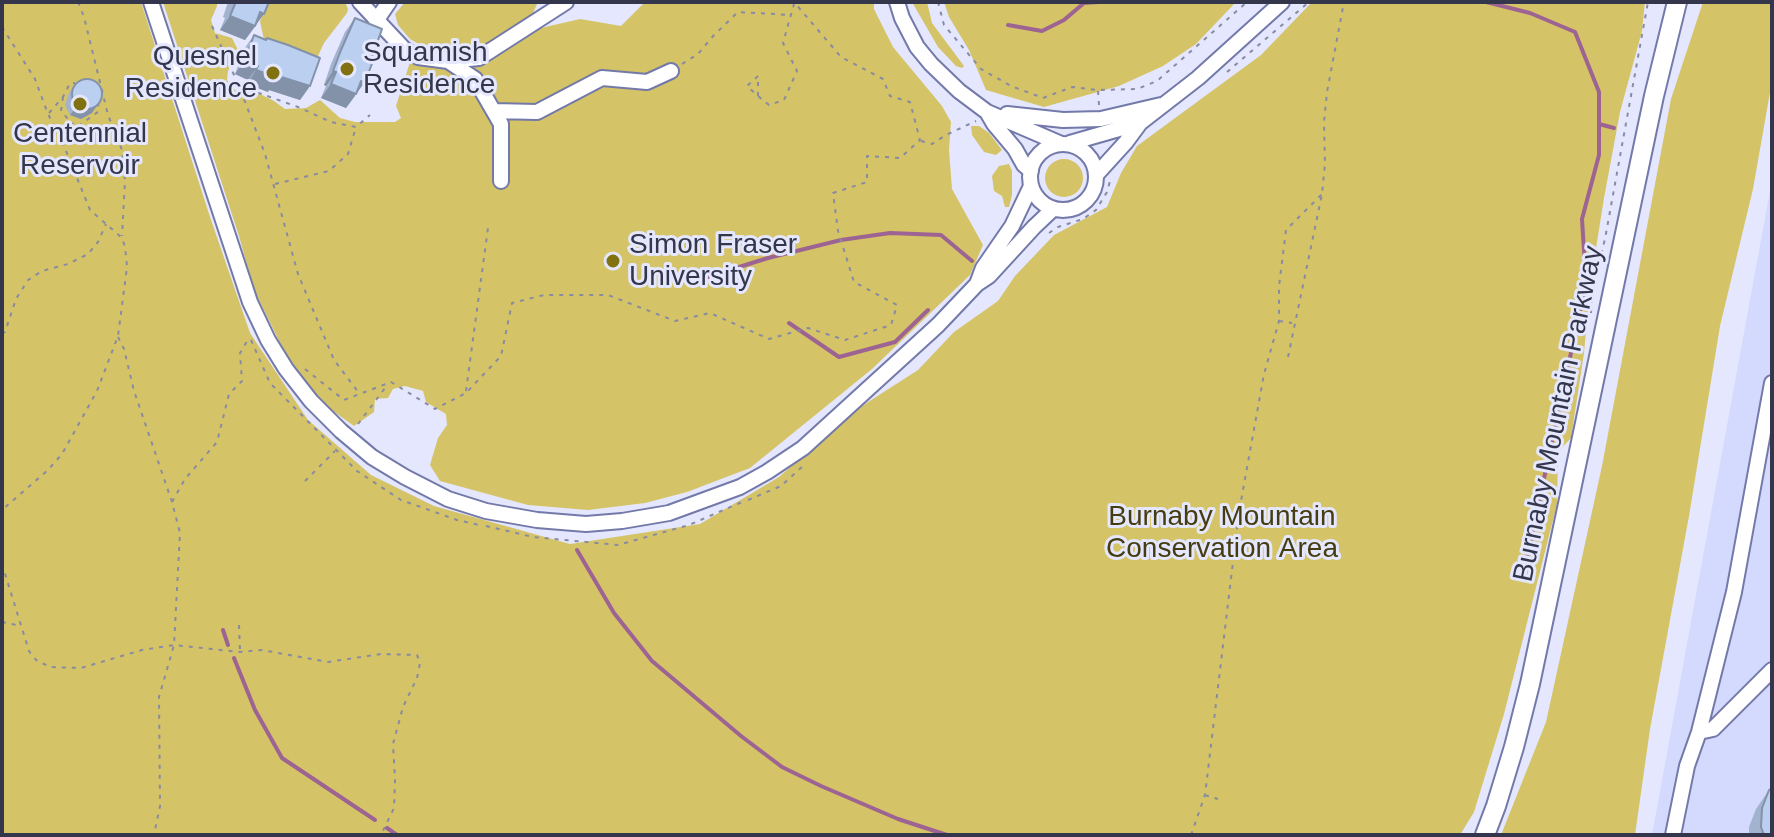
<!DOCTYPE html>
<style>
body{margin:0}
#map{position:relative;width:1774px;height:837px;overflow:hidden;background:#e4e7fd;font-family:Arial,sans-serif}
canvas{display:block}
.frame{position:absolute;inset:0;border:4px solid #34374c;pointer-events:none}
</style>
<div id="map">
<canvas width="1774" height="837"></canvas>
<div class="frame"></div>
</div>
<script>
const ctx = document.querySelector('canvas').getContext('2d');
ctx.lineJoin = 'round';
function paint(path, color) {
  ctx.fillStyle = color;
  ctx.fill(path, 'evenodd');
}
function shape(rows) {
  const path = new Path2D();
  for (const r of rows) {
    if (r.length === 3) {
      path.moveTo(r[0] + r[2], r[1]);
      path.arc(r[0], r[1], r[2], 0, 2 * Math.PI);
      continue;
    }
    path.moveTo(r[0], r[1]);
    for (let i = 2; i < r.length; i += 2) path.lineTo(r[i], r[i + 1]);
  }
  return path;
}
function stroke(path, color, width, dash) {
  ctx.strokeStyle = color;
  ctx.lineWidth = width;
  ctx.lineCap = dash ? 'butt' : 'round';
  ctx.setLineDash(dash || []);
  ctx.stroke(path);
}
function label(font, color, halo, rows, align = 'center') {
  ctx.font = font + ' Arial,sans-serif';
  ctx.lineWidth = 6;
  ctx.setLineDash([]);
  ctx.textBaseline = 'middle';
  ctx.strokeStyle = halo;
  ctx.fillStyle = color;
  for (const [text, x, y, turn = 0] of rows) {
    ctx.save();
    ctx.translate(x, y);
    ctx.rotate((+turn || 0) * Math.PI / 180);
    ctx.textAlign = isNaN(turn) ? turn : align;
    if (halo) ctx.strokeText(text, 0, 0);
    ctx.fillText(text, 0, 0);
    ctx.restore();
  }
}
paint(shape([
 [1772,180,1772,835,1652,835]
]), '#d4d9fe');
paint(shape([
 [2,2,141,2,210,217,250,333,308,420,371,475,434,506,570,544,700,524,779,477,851,413,918,370,954,332,998,301,1015,276,1054,235,1107,207,1121,173,1137,146,1261,55,1312,2,1645,2,1642,31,1620,112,1604,198,1590,286,1584,353,1571,438,1558,452,1557,504,1504,714,1474,812,1460,835,2,835],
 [163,2,217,2,217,6,211,20,215,33,232,38,238,50,228,71,227,80,237,92,252,90,274,101,285,109,306,108,320,100,340,118,355,122,395,122,401,118,396,106,410,62,424,61,448,70,515,34,580,19,621,26,645,2,874,2,874,9,893,47,942,106,951,122,949,150,952,189,983,245,970,275,872,369,750,468,687,492,645,503,588,510,528,505,440,481,430,465,438,438,447,425,446,414,426,402,423,391,405,386,393,389,388,398,375,399,374,412,354,426,322,403,285,353,254,290,239,236],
 [269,2,345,2,348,9,347,13,324,43,313,67,264,40,260,21],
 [405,2,538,2,528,24,464,55,427,49,410,39,398,25,395,14],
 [912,2,927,2,932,23,964,66,962,68,956,66,938,47],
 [944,2,1236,2,1196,44,1163,66,1119,86,1044,107,986,90,969,50,949,17],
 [1703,2,1772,2,1772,81,1753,189,1720,326,1689,516,1650,729,1635,835,1501,835,1546,722,1602,466,1671,99],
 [971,126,979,126,989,133,1002,150,996,155,984,152,972,135],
 [1064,178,19],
 [1009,164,1012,171,1012,195,1009,207,1005,207,1002,196,994,191,992,176,999,166]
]), '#d5c367');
stroke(shape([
 [1486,2,1530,13,1575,32,1599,92,1599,155,1582,219,1586,283,1525,567],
 [1008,25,1042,31,1064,20,1084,3,1099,2],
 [1599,124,1614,128],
 [691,282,768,258,841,240,890,233,941,235,972,261],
 [789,323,839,357,895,342,928,310],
 [577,550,614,613,652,661,741,736,782,767,821,786,898,819,947,835],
 [223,630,228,645],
 [234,658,255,710,282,758,375,820],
 [387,828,397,835]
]), '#9d6493', 4);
const minor = shape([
 [151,2,250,302,268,340,286,369,311,401,341,431,372,457,405,477,448,499,486,511,537,520,586,524,622,521,669,513,740,487,767,472,803,448,938,325,977,284,989,276,1034,227,1053,209],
 [360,2,404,49,418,57,448,61,479,58,566,2],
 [897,2,902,18,917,47,931,64,959,91,987,112,1059,143],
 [376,21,389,2],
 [448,61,475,79,501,124,501,181],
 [494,111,537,112,602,78,647,82,671,71],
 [987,112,994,124,1015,149,1024,165,1031,171],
 [1007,114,1063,120,1101,119,1161,105],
 [1070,143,1140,123],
 [1063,177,33],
 [1096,175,1126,142,1140,123,1198,78,1282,2],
 [977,284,983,268,1012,226,1031,186],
 [1699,732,1713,729,1772,670],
 [1673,835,1687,766,1699,732,1734,592,1772,383]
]);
const major = shape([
 [1485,835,1496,806,1514,747,1530,684,1654,96,1677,2]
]);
stroke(minor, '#7379a9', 18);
stroke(major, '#7379a9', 22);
stroke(shape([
 [78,2,84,17,108,115,122,150,125,181,122,236],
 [938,2,944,25,981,69,1011,86,1043,98,1072,87,1097,90,1137,89,1157,81,1247,2],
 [212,26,239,86,265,154,298,274,334,360,359,393],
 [2,27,35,79,48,114,64,146,90,210,121,237,125,246,127,267,118,336,97,391,62,454,48,470,2,510],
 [375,48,387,54],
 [682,64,698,54,714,35,738,12,791,15],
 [1227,72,1309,2],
 [239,86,298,107,331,122,356,127,370,115],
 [1098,91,1099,105],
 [758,96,758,76,747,86,758,96,769,105,784,100,797,71,783,43,794,4],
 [63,97,61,111,76,128,99,111,98,103],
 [49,113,63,97,70,83,75,83],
 [921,141,932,144,946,135,976,121],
 [275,184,329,171,348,154,356,127],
 [1049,233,1058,227,1083,219,1096,210,1107,192,1110,181],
 [1591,313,1592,290,1605,239,1648,2],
 [1279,321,1292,323],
 [2,334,5,332,16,299,28,280,42,271,68,264,88,254,98,242,106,224],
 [118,337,124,349,134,391,172,502,180,533,174,645,159,697,160,806,154,835],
 [251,340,270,383,357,471,401,500,457,520,479,525],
 [1288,357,1322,194,1325,164,1324,122,1327,92,1344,2],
 [305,369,344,400,391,382,435,409,466,393,501,356,512,303,544,295,608,295,675,321,710,313,769,339,808,328,845,340,891,325,897,305,854,282,838,231,833,193,867,182,867,156,900,158,920,140,910,102,890,96,883,79,841,57,794,2],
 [466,391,488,228],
 [358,424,388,384],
 [305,481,335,451],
 [748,500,781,486,803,466],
 [172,502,185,479,217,442,229,394,242,381,240,353,249,338],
 [486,526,533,537,618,545,689,525,742,502],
 [2,564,29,651,36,660,50,667,81,668,142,650,174,645,240,652,262,650,328,662,381,654,417,655,420,663,417,678,403,707,393,744,395,780,394,808,381,835],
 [2,622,21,626],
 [239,625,240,651],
 [1205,795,1218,799],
 [1191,835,1205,795,1239,512,1264,374,1279,321,1279,286,1286,230,1322,194]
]), '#888ba1', 2, [4, 6]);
stroke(minor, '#fff', 14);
stroke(major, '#fff', 18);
paint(shape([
 [228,2,269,2,254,28,245,40,220,30,225,18,223,17],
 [355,18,355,96,346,108,321,98,326,86,324,85,331,64,345,32],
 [254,35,310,86,300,100,269,90,268,92,247,84,248,80,235,74,244,49],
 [75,84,92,113,81,119,70,115,65,105,69,93],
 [1769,790,1772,835,1749,835,1749,827,1756,809]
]), '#a1b3cf');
paint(shape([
 [260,12,264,14,245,40,220,30,230,16],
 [245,60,258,66,248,80,235,74],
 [256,70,278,76,310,86,300,100,269,90,268,92,247,84],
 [333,71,336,72,326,86,324,85],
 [361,81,365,82,346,108,321,98,331,84],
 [98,104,92,113,81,119,70,115,77,106]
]), '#8392a9');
const building = shape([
 [233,2,269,2,264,14,260,12,255,26,230,16,235,4,233,2],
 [355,18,382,29,371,60,373,61,365,82,361,81,356,94,331,84,336,72,333,71,341,50,355,18],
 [254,35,266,40,267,38,288,45,320,58,310,86,278,76,278,78,256,70,258,66,245,60,254,35],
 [87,94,15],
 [1772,788,1772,835,1764,835,1761,827,1762,808,1769,790,1772,788]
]);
paint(building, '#bbd0f1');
stroke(building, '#8392a9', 2);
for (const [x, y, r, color] of [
 [347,69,8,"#817110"],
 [273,73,8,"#817110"],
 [80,104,8,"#817110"],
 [613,261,8,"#817110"]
]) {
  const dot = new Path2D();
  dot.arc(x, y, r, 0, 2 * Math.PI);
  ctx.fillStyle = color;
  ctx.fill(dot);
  stroke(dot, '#e4e7fd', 3);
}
label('28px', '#34374c', '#e4e7fd', [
 ["Squamish",363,53],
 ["Residence",363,85],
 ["Quesnel",257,57,"right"],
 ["Residence",257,89,"right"],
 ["Centennial",80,134,"center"],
 ["Reservoir",80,166,"center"],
 ["Simon Fraser",629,245],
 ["University",629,277]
], 'left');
label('28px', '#34374c', '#e4e7fd', [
 ["Burnaby Mountain Parkway",1559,414,-78]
]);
label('28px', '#453d10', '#e4e7fd', [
 ["Burnaby Mountain",1222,517],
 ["Conservation Area",1222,549]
]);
</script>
